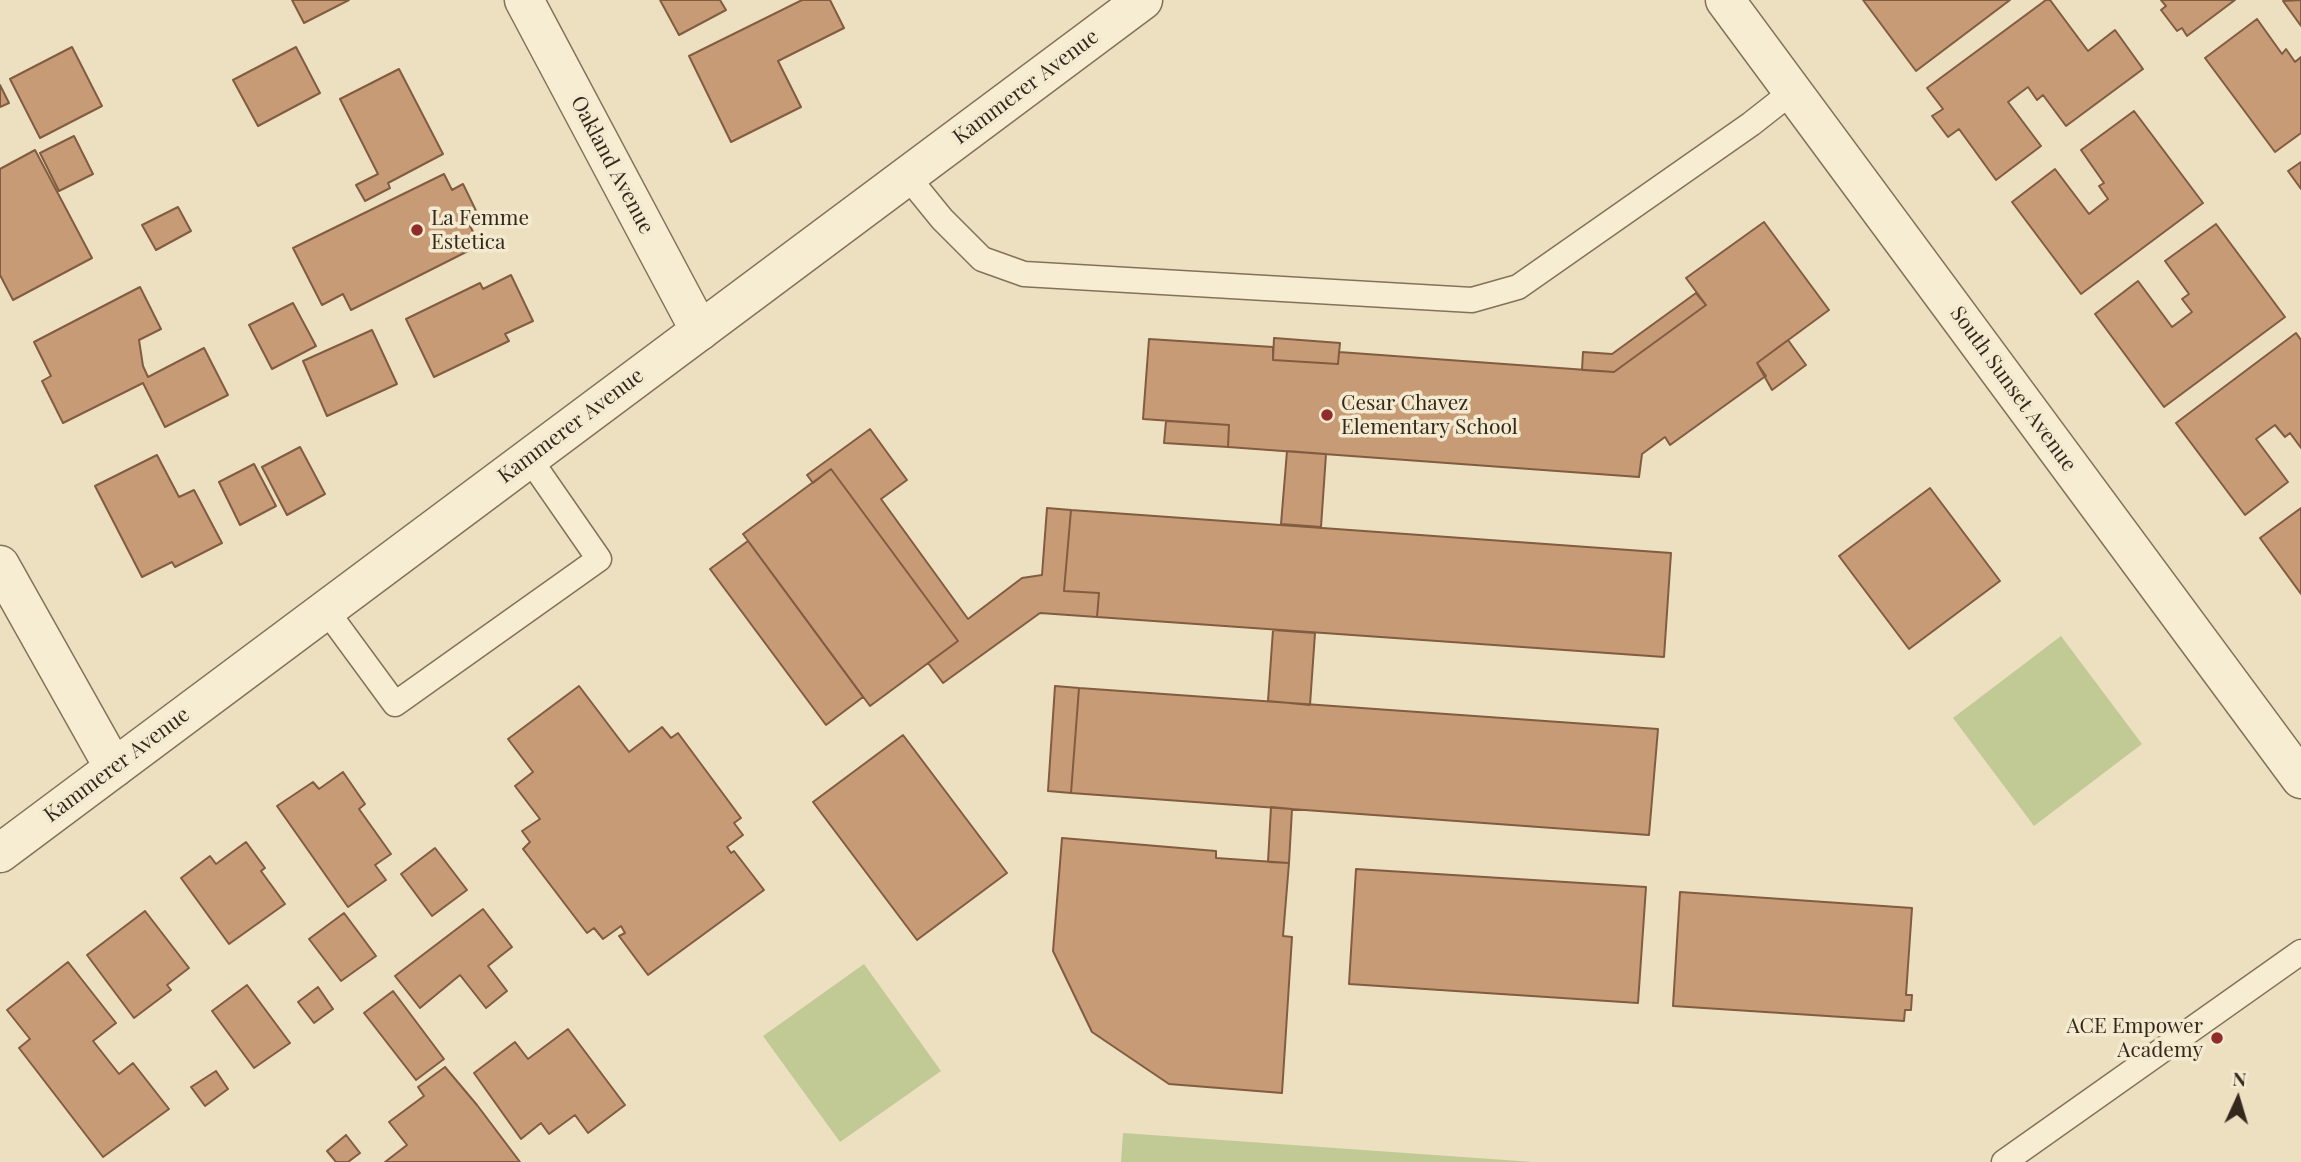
<!DOCTYPE html>
<style>
body{margin:0}
#map{position:relative;width:2301px;height:1162px;overflow:hidden;background:#ece0c0;font-family:"Playfair Display",serif}
canvas{display:block}
.north{position:absolute;left:2203px;top:1064px;width:70px;height:70px;-webkit-text-stroke:5px #f3eacf;paint-order:stroke;rotate:4deg;font-size:19px;font-weight:700;line-height:28px;text-align:center;color:#34281d}
.north::after{content:'';display:block;margin:auto;width:24px;height:32px;background:#34281d;clip-path:polygon(50% 0,100% 100%,50% 72%,0 100%)}
</style>
<div id="map">
<canvas width="2301" height="1162"></canvas>
<div class="north">N</div>
</div>
<script>
const ctx = document.querySelector('canvas').getContext('2d');
ctx.lineJoin = 'round';
function paint(path, color) {
  ctx.fillStyle = color;
  ctx.fill(path, 'evenodd');
}
function shape(rows) {
  const path = new Path2D();
  for (const r of rows) {
    path.moveTo(r[0], r[1]);
    for (let i = 2; i < r.length; i += 2) path.lineTo(r[i], r[i + 1]);
  }
  return path;
}
function stroke(path, color, width, dash) {
  ctx.strokeStyle = color;
  ctx.lineWidth = width;
  ctx.lineCap = dash ? 'butt' : 'round';
  ctx.setLineDash(dash || []);
  ctx.stroke(path);
}
function label(font, color, halo, rows, align = 'center') {
  ctx.font = font + ' "Playfair Display",serif';
  ctx.lineWidth = 7;
  ctx.setLineDash([]);
  ctx.textBaseline = 'middle';
  ctx.strokeStyle = halo;
  ctx.fillStyle = color;
  for (const [text, x, y, turn = 0] of rows) {
    ctx.save();
    ctx.translate(x, y);
    ctx.rotate((+turn || 0) * Math.PI / 180);
    ctx.textAlign = isNaN(turn) ? turn : align;
    if (halo) ctx.strokeText(text, 0, 0);
    ctx.fillText(text, 0, 0);
    ctx.restore();
  }
}
paint(shape([
 [2061,636,2142,744,2034,826,1953,718],
 [864,964,941,1071,840,1142,763,1036],
 [1123,1133,1533,1162,1121,1162]
]), '#c1c994');
const building = shape([
 [292,0,349,0,304,23,292,0],
 [660,0,720,0,726,10,679,35,660,0],
 [802,0,830,0,844,28,778,61,801,107,731,142,689,56,802,0],
 [1863,0,2010,0,1916,71,1863,0],
 [2046,0,2050,0,2088,51,2115,30,2143,69,2066,126,2043,95,2037,100,2028,87,2008,102,2041,146,1996,180,1959,129,1948,137,1932,116,1943,109,1927,88,2046,0],
 [2161,0,2235,0,2187,36,2182,28,2177,31,2161,10,2166,6,2161,0],
 [2301,0,2301,26,2283,1,2301,0],
 [2257,19,2282,54,2286,49,2295,62,2301,57,2301,133,2275,152,2205,58,2257,19],
 [72,47,102,106,40,138,10,79,72,47],
 [296,47,320,93,258,126,233,80,296,47],
 [399,69,443,154,388,183,390,188,365,201,356,185,378,174,340,99,399,69],
 [0,85,9,103,0,107,0,85],
 [2134,111,2203,203,2081,294,2012,202,2055,169,2089,214,2108,199,2099,186,2104,183,2081,150,2134,111],
 [74,136,93,174,59,191,40,153,74,136],
 [35,150,92,258,13,300,0,275,0,169,35,150],
 [2301,162,2301,189,2288,171,2301,162],
 [444,174,452,190,463,184,481,221,470,226,480,245,351,310,343,294,322,305,293,248,444,174],
 [178,207,191,231,156,250,142,225,178,207],
 [1764,222,1829,310,1757,363,1766,376,1763,378,1670,445,1665,437,1642,454,1639,477,1228,447,1229,425,1143,419,1149,339,1273,347,1273,360,1338,364,1339,352,1614,372,1706,305,1686,278,1764,222],
 [2216,224,2285,317,2164,407,2095,314,2138,281,2172,327,2192,312,2182,299,2189,294,2165,261,2216,224],
 [511,275,533,321,505,334,509,341,434,377,406,319,480,283,483,289,511,275],
 [140,287,161,329,139,340,143,366,148,377,204,348,228,395,165,427,143,383,63,423,42,381,51,376,34,342,140,287],
 [1696,293,1706,305,1614,372,1582,370,1583,352,1612,354,1696,293],
 [293,303,316,346,272,369,249,325,293,303],
 [372,330,397,384,327,416,303,361,372,330],
 [2296,333,2301,340,2301,448,2290,433,2285,437,2275,425,2256,439,2288,482,2245,515,2176,423,2296,333],
 [1274,338,1340,343,1338,364,1273,360,1274,338],
 [1788,340,1806,365,1772,390,1757,363,1788,340],
 [1166,421,1229,425,1228,447,1164,443,1166,421],
 [870,429,907,480,881,499,968,619,1022,578,1042,575,1047,508,1071,510,1064,591,1099,593,1097,617,1040,613,943,683,928,663,958,641,831,469,813,483,807,475,870,429],
 [300,447,325,494,287,515,262,467,300,447],
 [1287,451,1326,454,1321,527,1281,524,1287,451],
 [157,455,179,497,194,490,222,543,175,567,172,562,142,577,95,486,157,455],
 [254,464,276,506,240,525,219,482,254,464],
 [831,469,958,641,870,706,743,534,831,469],
 [1930,488,2000,581,1909,649,1839,556,1930,488],
 [2301,508,2301,594,2260,538,2301,508],
 [1071,510,1671,553,1664,657,1097,617,1099,593,1064,591,1071,510],
 [748,541,863,697,826,725,710,569,748,541],
 [1273,630,1315,633,1310,705,1268,701,1273,630],
 [579,686,629,752,662,727,671,738,678,733,741,818,734,823,743,835,727,847,731,853,734,851,764,890,648,975,619,936,625,933,621,926,603,939,594,928,587,933,523,849,530,842,522,831,540,819,515,786,533,772,508,739,579,686],
 [1055,686,1079,688,1071,793,1048,791,1055,686],
 [1079,688,1658,729,1649,835,1071,793,1079,688],
 [903,735,1007,873,917,940,813,802,903,735],
 [343,772,365,804,359,809,391,854,375,865,386,880,348,907,277,806,313,782,319,789,343,772],
 [1271,807,1292,809,1289,863,1268,862,1271,807],
 [1062,838,1216,851,1216,858,1289,863,1283,936,1292,937,1282,1093,1169,1084,1092,1032,1053,951,1062,838],
 [246,842,265,868,261,871,285,904,229,944,181,878,210,856,216,864,246,842],
 [435,848,467,890,432,916,401,874,435,848],
 [1356,869,1646,887,1638,1003,1349,984,1356,869],
 [1680,892,1912,908,1906,995,1912,995,1911,1010,1905,1010,1904,1021,1673,1006,1680,892],
 [483,909,512,947,488,966,507,991,486,1008,460,975,420,1008,395,976,483,909],
 [145,911,189,968,167,985,171,990,134,1018,87,955,145,911],
 [344,913,376,956,341,981,309,939,344,913],
 [68,962,116,1023,93,1041,119,1074,133,1063,169,1109,103,1157,19,1048,30,1039,7,1010,68,962],
 [247,985,290,1043,254,1068,212,1011,247,985],
 [318,987,333,1009,314,1023,298,1002,318,987],
 [393,991,444,1059,416,1080,364,1013,393,991],
 [568,1029,625,1105,588,1133,575,1115,549,1134,541,1123,521,1139,474,1073,515,1042,528,1059,568,1029],
 [445,1067,477,1105,520,1162,385,1162,407,1145,389,1122,424,1096,418,1087,445,1067],
 [216,1071,228,1089,205,1106,191,1087,216,1071],
 [346,1135,360,1153,348,1162,336,1162,327,1151,346,1135]
]);
paint(building, '#c89b77');
stroke(building, '#825c40', 2);
const service = shape([
 [907,176,942,219,982,259,1024,274,1472,300,1518,287,1751,124,1793,91],
 [326,610,395,704,599,559,529,458],
 [2004,1162,2301,952]
]);
const minor = shape([
 [524,0,700,331],
 [1725,0,2301,779],
 [0,565,114,768]
]);
const tertiary = shape([
 [0,853,1143,0]
]);
stroke(service, '#847159', 27);
stroke(minor, '#847159', 41);
stroke(tertiary, '#847159', 41);
stroke(service, '#f7edd2', 24);
stroke(minor, '#f7edd2', 38);
stroke(tertiary, '#f7edd2', 38);
for (const [x, y, r, color] of [
 [417,230,7,"#902d2b"],
 [1327,415,7,"#902d2b"],
 [2217,1038,7,"#902d2b"]
]) {
  const dot = new Path2D();
  dot.arc(x, y, r, 0, 2 * Math.PI);
  ctx.fillStyle = color;
  ctx.fill(dot);
  stroke(dot, '#f3eacf', 2.5);
}
label('21px', '#34281d', '#f3eacf', [
 ["Kammerer Avenue",1026,87,-37],
 ["Oakland Avenue",612,165,62],
 ["South Sunset Avenue",2013,389,54],
 ["Kammerer Avenue",571,426,-37],
 ["Kammerer Avenue",117,765,-37]
]);
label('21px', '#34281d', '#f3eacf', [
 ["La Femme",431,218],
 ["Estetica",431,242],
 ["Cesar Chavez",1341,403],
 ["Elementary School",1341,427],
 ["ACE Empower",2203,1026,"right"],
 ["Academy",2203,1050,"right"]
], 'left');
</script>
